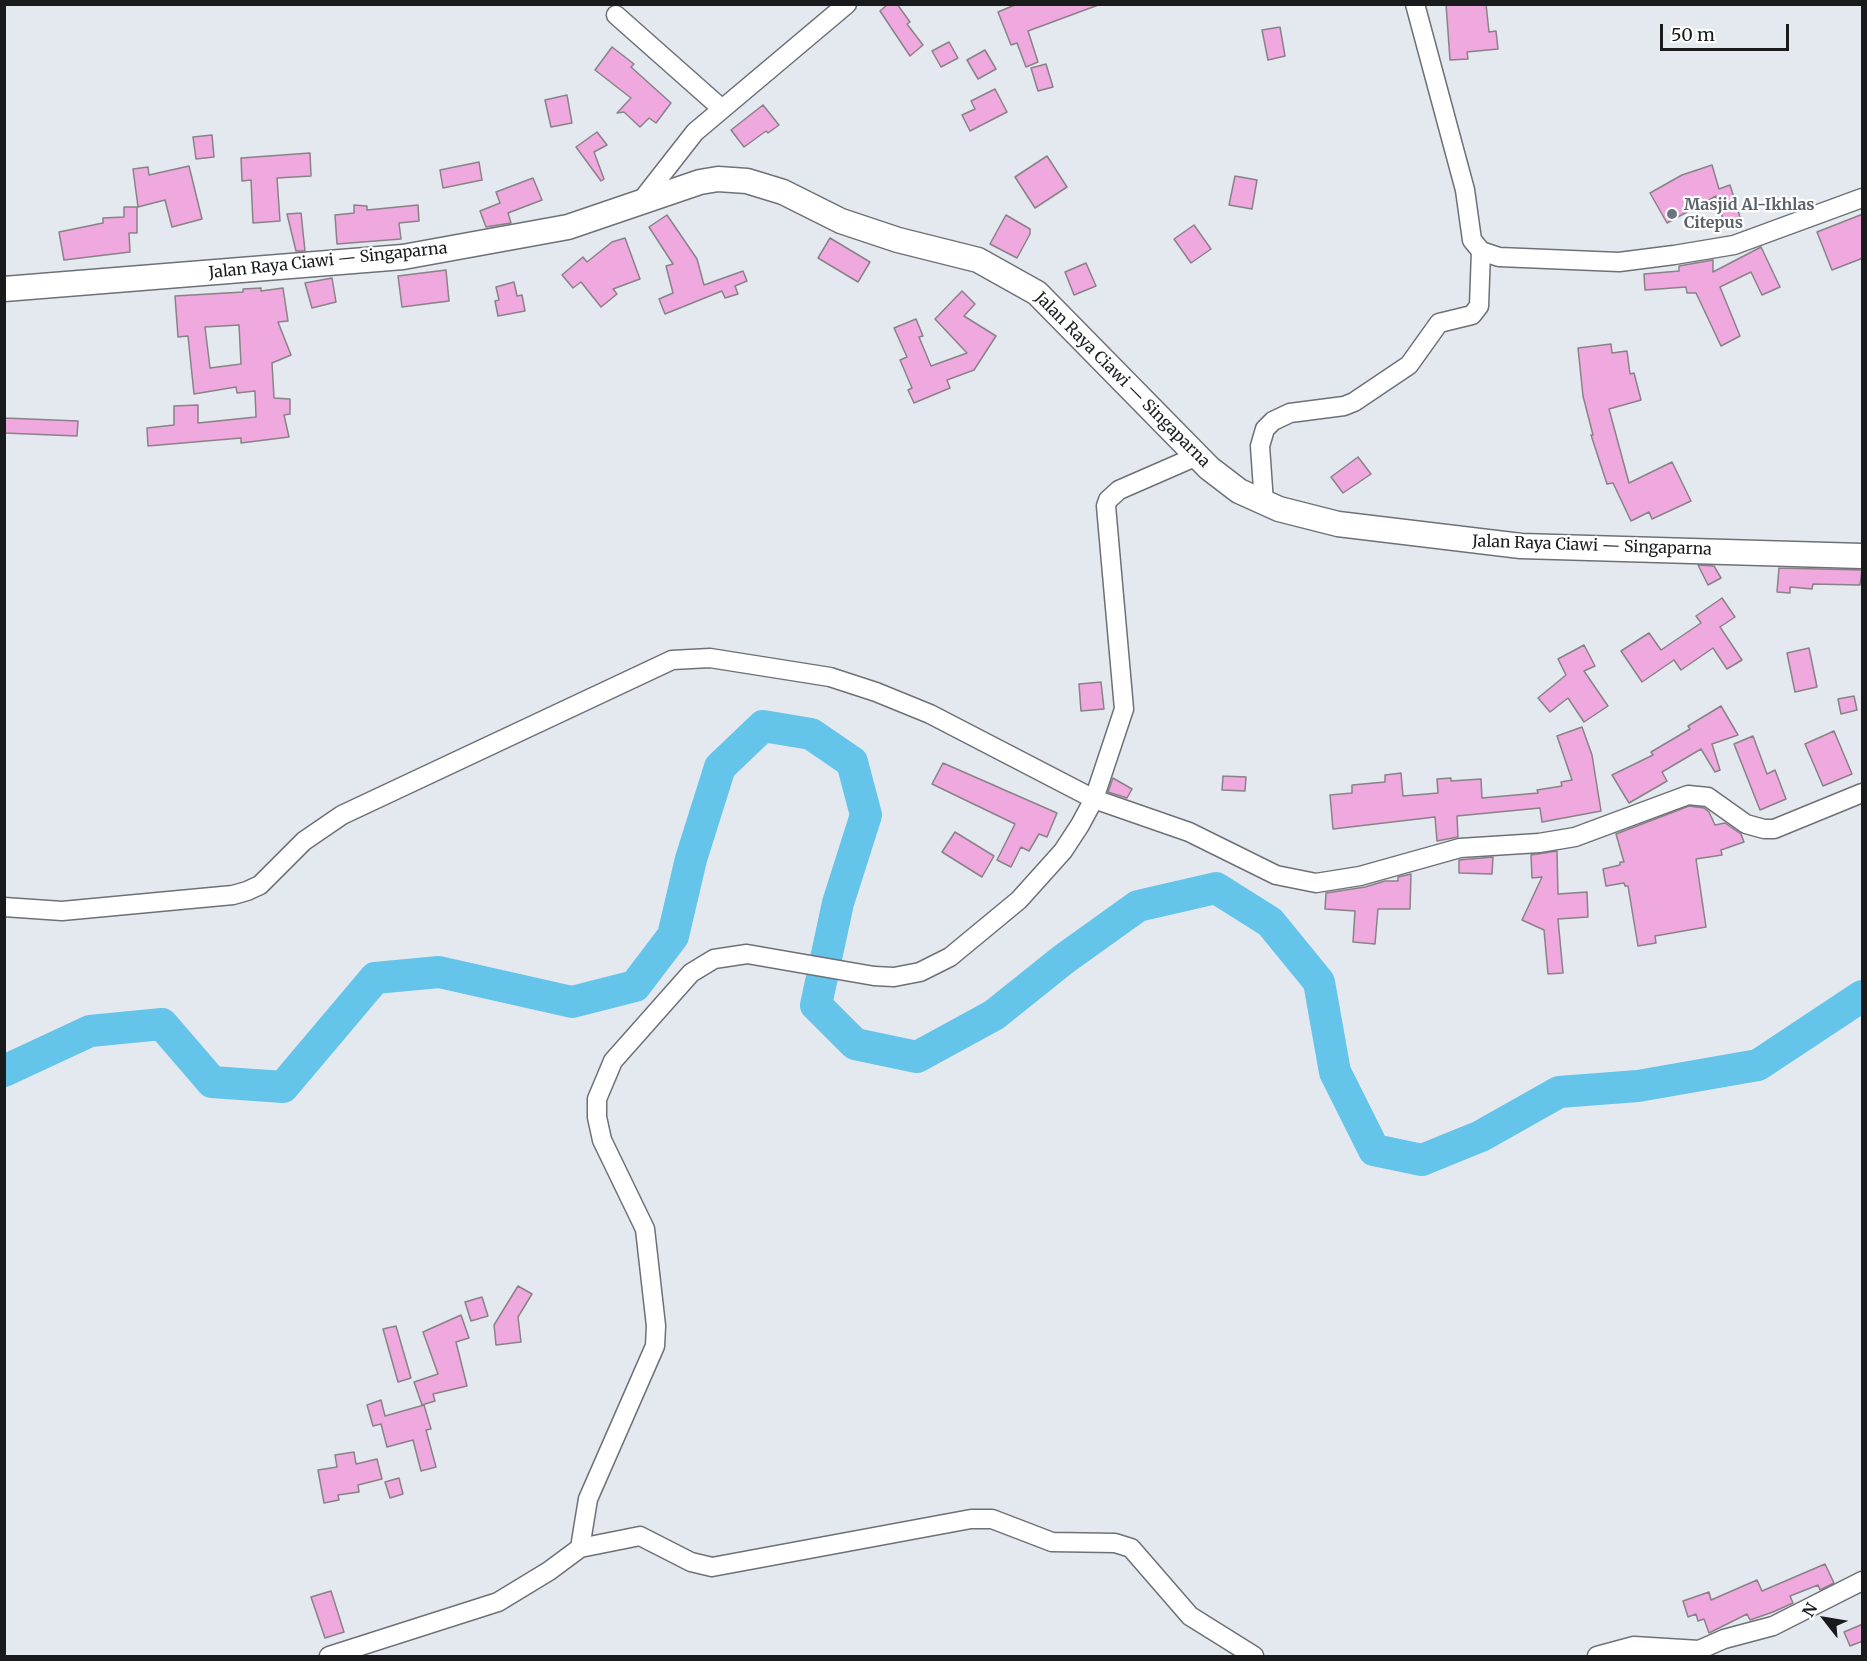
<!DOCTYPE html>
<meta charset="utf-8">
<style>
body{margin:0}
#map{position:relative;width:1867px;height:1661px;overflow:hidden;background:#e4e9f0;font-family:Merriweather,serif}
canvas{display:block}
.frame{position:absolute;inset:0;border:6px solid #181a1c;pointer-events:none}
.north{position:absolute;left:1795px;top:1589px;width:60px;height:60px;-webkit-text-stroke:4px #fff;paint-order:stroke;rotate:301deg;font-size:16px;font-weight:700;line-height:24px;text-align:center;color:#181a1c}
.north::after{content:'';display:block;margin:auto;width:21px;height:27px;background:#181a1c;clip-path:polygon(50% 0,100% 100%,50% 72%,0 100%)}
.scale{position:absolute;left:1660px;top:24px;width:129px;height:27px;box-sizing:border-box;border:3px solid #181a1c;border-top:0;padding-left:8px;font-size:18px;line-height:21px;white-space:nowrap;color:#181a1c;-webkit-text-stroke:4px #fff;paint-order:stroke}
</style>
<div id="map">
<canvas width="1867" height="1661"></canvas>
<div class="frame"></div>
<div class="north">N</div>
<div class="scale">50 m</div>
</div>
<script>
const ctx = document.querySelector('canvas').getContext('2d');
ctx.lineJoin = 'round';
function shape(rows) {
  const path = new Path2D();
  for (const r of rows) {
    path.moveTo(r[0], r[1]);
    for (let i = 2; i < r.length; i += 2) path.lineTo(r[i], r[i + 1]);
  }
  return path;
}
function stroke(path, color, width, dash) {
  ctx.strokeStyle = color;
  ctx.lineWidth = width;
  ctx.lineCap = dash ? 'butt' : 'round';
  ctx.setLineDash(dash || []);
  ctx.stroke(path);
}
function paint(path, color) {
  ctx.fillStyle = color;
  ctx.fill(path, 'evenodd');
}
function label(font, color, halo, rows, align = 'center') {
  ctx.font = font + ' Merriweather,serif';
  ctx.lineWidth = 4.5;
  ctx.setLineDash([]);
  ctx.textBaseline = 'middle';
  ctx.strokeStyle = halo;
  ctx.fillStyle = color;
  for (const [text, x, y, turn = 0] of rows) {
    ctx.save();
    ctx.translate(x, y);
    ctx.rotate((+turn || 0) * Math.PI / 180);
    ctx.textAlign = isNaN(turn) ? turn : align;
    if (halo) ctx.strokeText(text, 0, 0);
    ctx.fillText(text, 0, 0);
    ctx.restore();
  }
}
stroke(shape([
 [4,1071,90,1031,162,1024,212,1082,283,1087,375,978,439,972,572,1002,635,986,673,936,691,859,720,767,763,726,811,734,852,762,866,815,838,903,816,1005,855,1044,917,1057,994,1015,1064,959,1138,906,1216,888,1270,922,1319,982,1335,1072,1374,1150,1422,1160,1481,1136,1559,1092,1638,1086,1758,1065,1862,996]
]), '#64c4ea', 32);
const building = shape([
 [888,4,897,4,910,22,907,24,923,45,910,56,880,11,888,4],
 [1017,4,1101,4,1028,31,1038,62,1026,67,1017,43,1011,45,998,12,1017,4],
 [1446,4,1486,4,1489,32,1496,31,1498,49,1467,52,1468,59,1450,60,1446,4],
 [1280,27,1285,56,1268,60,1262,30,1280,27],
 [949,42,958,58,941,67,932,51,949,42],
 [612,47,634,64,631,67,671,103,656,123,649,118,640,127,624,112,617,113,631,98,595,70,612,47],
 [985,50,996,69,978,79,967,60,985,50],
 [1046,64,1053,87,1038,91,1031,68,1046,64],
 [995,89,1007,112,970,131,962,115,975,109,971,101,995,89],
 [567,95,572,123,551,127,545,100,567,95],
 [763,105,779,125,768,133,766,131,744,147,731,130,763,105],
 [597,132,607,145,594,152,604,179,601,181,576,147,597,132],
 [212,135,214,157,196,159,193,137,212,135],
 [310,153,311,176,277,178,280,221,253,223,251,180,242,181,241,158,310,153],
 [1047,156,1067,187,1035,208,1015,177,1047,156],
 [479,162,482,180,443,188,440,170,479,162],
 [1712,165,1719,189,1730,185,1740,217,1724,223,1716,196,1667,223,1650,193,1682,175,1712,165],
 [189,166,202,219,172,227,165,200,138,207,133,169,148,167,149,175,189,166],
 [1235,176,1257,180,1252,209,1229,205,1235,176],
 [533,178,542,200,508,213,511,223,486,227,480,211,500,203,496,192,533,178],
 [354,205,367,206,367,210,418,205,419,221,399,223,401,239,337,244,335,215,354,213,354,205],
 [124,207,137,207,137,233,129,233,130,252,64,260,59,232,103,223,103,218,124,217,124,207],
 [301,213,305,251,296,251,287,214,301,213],
 [1863,214,1863,258,1832,270,1817,232,1863,214],
 [667,215,697,259,704,285,743,271,747,281,735,286,738,294,725,298,722,291,665,314,659,299,673,293,666,266,673,264,649,227,667,215],
 [1006,215,1030,229,1030,234,1017,258,990,244,1006,215],
 [1194,225,1211,249,1191,263,1174,239,1194,225],
 [625,238,640,279,613,289,617,294,601,307,581,282,573,288,562,275,583,257,587,262,612,242,625,238],
 [830,238,870,262,858,282,818,258,830,238],
 [1761,247,1780,287,1762,295,1751,272,1720,287,1740,336,1721,346,1696,293,1687,293,1686,287,1645,290,1644,274,1679,271,1679,266,1713,260,1713,272,1761,247],
 [1086,263,1096,286,1074,295,1065,272,1086,263],
 [446,270,449,301,402,307,398,276,446,270],
 [332,278,336,302,312,308,305,283,332,278],
 [514,282,517,296,522,295,525,311,498,316,495,301,499,300,496,287,514,282],
 [261,288,261,291,283,288,288,321,278,322,291,355,272,363,274,398,290,399,290,414,284,415,289,437,241,443,241,438,148,446,147,428,174,425,174,406,198,405,198,423,256,417,255,391,237,393,236,387,194,394,188,336,178,337,175,296,243,292,243,289,261,288],
 [239,325,241,364,210,368,205,327,239,325],
 [962,291,975,304,964,316,996,336,974,370,947,380,950,388,914,403,908,390,912,388,900,360,907,357,894,328,916,319,923,336,919,337,931,366,967,353,935,319,962,291],
 [1611,344,1612,353,1627,351,1630,374,1634,373,1641,400,1609,409,1629,483,1672,462,1691,501,1652,519,1649,512,1631,521,1613,483,1607,484,1591,435,1593,435,1583,396,1578,348,1611,344],
 [5,418,78,421,77,436,4,433,5,418],
 [1358,457,1371,474,1343,493,1331,477,1358,457],
 [1698,565,1714,566,1721,578,1708,585,1698,565],
 [1779,568,1862,570,1860,585,1813,584,1812,589,1790,587,1790,593,1777,592,1779,568],
 [1722,598,1735,617,1720,627,1742,660,1727,669,1713,648,1681,670,1674,660,1642,682,1621,651,1649,633,1661,650,1701,623,1696,616,1722,598],
 [1584,645,1595,666,1584,671,1608,706,1584,722,1568,698,1550,712,1538,698,1566,675,1558,659,1584,645],
 [1809,648,1817,687,1795,692,1787,653,1809,648],
 [1101,682,1104,709,1081,711,1079,684,1101,682],
 [1854,696,1857,710,1841,714,1838,699,1854,696],
 [1721,706,1738,735,1712,744,1720,770,1715,772,1701,749,1662,772,1667,781,1629,803,1612,775,1653,755,1651,752,1690,729,1688,726,1721,706],
 [1582,727,1592,755,1601,811,1542,822,1540,808,1457,816,1458,837,1437,841,1435,817,1333,829,1330,795,1352,793,1352,785,1385,782,1385,775,1401,773,1403,796,1438,793,1437,779,1451,778,1451,781,1481,779,1482,798,1538,793,1537,790,1562,786,1561,782,1572,780,1557,736,1582,727],
 [1834,731,1852,774,1823,786,1805,744,1834,731],
 [1753,736,1767,774,1775,770,1786,799,1760,810,1734,744,1753,736],
 [943,763,1057,813,1047,837,1039,834,1029,851,1021,847,1011,867,997,860,1015,824,932,784,943,763],
 [1223,776,1246,777,1245,791,1222,790,1223,776],
 [1113,778,1132,789,1127,798,1108,792,1113,778],
 [1689,806,1704,808,1709,812,1715,825,1725,823,1741,834,1744,842,1721,850,1722,855,1696,859,1706,927,1655,936,1656,943,1638,946,1628,886,1625,886,1624,883,1606,886,1603,869,1620,865,1620,862,1624,862,1616,834,1689,806],
 [955,832,994,856,982,877,942,852,955,832],
 [1557,851,1558,894,1587,892,1588,917,1558,919,1563,973,1548,974,1544,930,1522,920,1542,877,1532,878,1531,855,1557,851],
 [1493,857,1492,874,1459,873,1459,860,1493,857],
 [1411,874,1410,909,1378,909,1375,944,1353,942,1355,911,1325,909,1326,893,1365,887,1385,881,1398,881,1398,877,1411,874],
 [518,1286,532,1294,518,1317,521,1342,496,1345,494,1325,518,1286],
 [482,1297,488,1316,471,1321,465,1302,482,1297],
 [461,1315,469,1338,456,1342,467,1386,433,1394,435,1401,422,1405,414,1382,438,1374,423,1332,461,1315],
 [396,1326,411,1378,398,1382,383,1329,396,1326],
 [381,1400,385,1416,424,1405,431,1429,426,1430,436,1467,421,1471,413,1440,387,1447,381,1424,373,1426,367,1405,381,1400],
 [354,1452,356,1464,377,1459,382,1479,358,1485,359,1492,338,1495,339,1500,324,1503,318,1470,337,1467,335,1455,354,1452],
 [399,1478,403,1494,390,1498,385,1482,399,1478],
 [1825,1564,1834,1583,1820,1590,1818,1585,1790,1596,1793,1603,1773,1612,1750,1620,1747,1614,1709,1633,1704,1619,1698,1621,1696,1614,1688,1617,1683,1601,1709,1592,1711,1600,1757,1580,1762,1591,1825,1564],
 [331,1591,344,1632,325,1638,311,1597,331,1591],
 [1863,1624,1863,1641,1850,1646,1844,1632,1863,1624]
]);
paint(building, '#efa9de');
stroke(building, '#898287', 1.5);
const minor = shape([
 [1415,4,1465,190,1472,240,1481,251,1499,257,1619,262,1674,255,1734,245,1862,198],
 [616,15,721,108],
 [641,201,695,132,847,4],
 [1264,503,1260,446,1265,429,1273,421,1290,413,1344,406,1354,402,1409,365,1439,323,1472,315,1479,306,1481,251],
 [4,907,62,911,233,895,247,891,260,885,304,841,342,815,672,660,710,658,830,677,876,692,930,714,1094,799,1189,832,1276,875,1316,883,1360,876,1460,848,1539,843,1575,837,1688,795,1708,797,1746,824,1764,829,1774,829,1862,793],
 [580,1548,640,1536,691,1562,712,1567,971,1519,992,1519,1052,1542,1115,1543,1131,1548,1190,1616,1254,1656],
 [329,1656,498,1602,549,1571,580,1548,588,1499,655,1346,656,1326,645,1229,602,1140,597,1117,597,1099,613,1061,691,973,714,959,747,954,874,976,894,977,920,972,950,957,1019,900,1063,851,1080,825,1094,799,1124,709,1106,506,1108,500,1119,490,1197,456],
 [1597,1656,1634,1646,1699,1650,1724,1639,1773,1626,1862,1581]
]);
const secondary = shape([
 [4,289,403,257,568,227,700,182,718,179,747,181,783,192,841,221,898,240,978,260,1037,293,1209,468,1239,491,1279,509,1338,524,1521,546,1862,556]
]);
stroke(minor, '#6d7177', 21);
stroke(secondary, '#6d7177', 27);
stroke(minor, '#fff', 18);
stroke(secondary, '#fff', 24);
for (const [x, y, r, color] of [
 [1672,214,6,"#6b7280"]
]) {
  const dot = new Path2D();
  dot.arc(x, y, r, 0, 2 * Math.PI);
  ctx.fillStyle = color;
  ctx.fill(dot);
  stroke(dot, '#fff', 2);
}
label('bold 16px', '#5b616d', '#fff', [
 ["Masjid Al-Ikhlas",1684,205],
 ["Citepus",1684,223]
], 'left');
label('16px', '#181a1c', '#fff', [
 ["Jalan Raya Ciawi — Singaparna",328,261,-6],
 ["Jalan Raya Ciawi — Singaparna",1122,380,45],
 ["Jalan Raya Ciawi — Singaparna",1592,546,2]
]);
</script>
